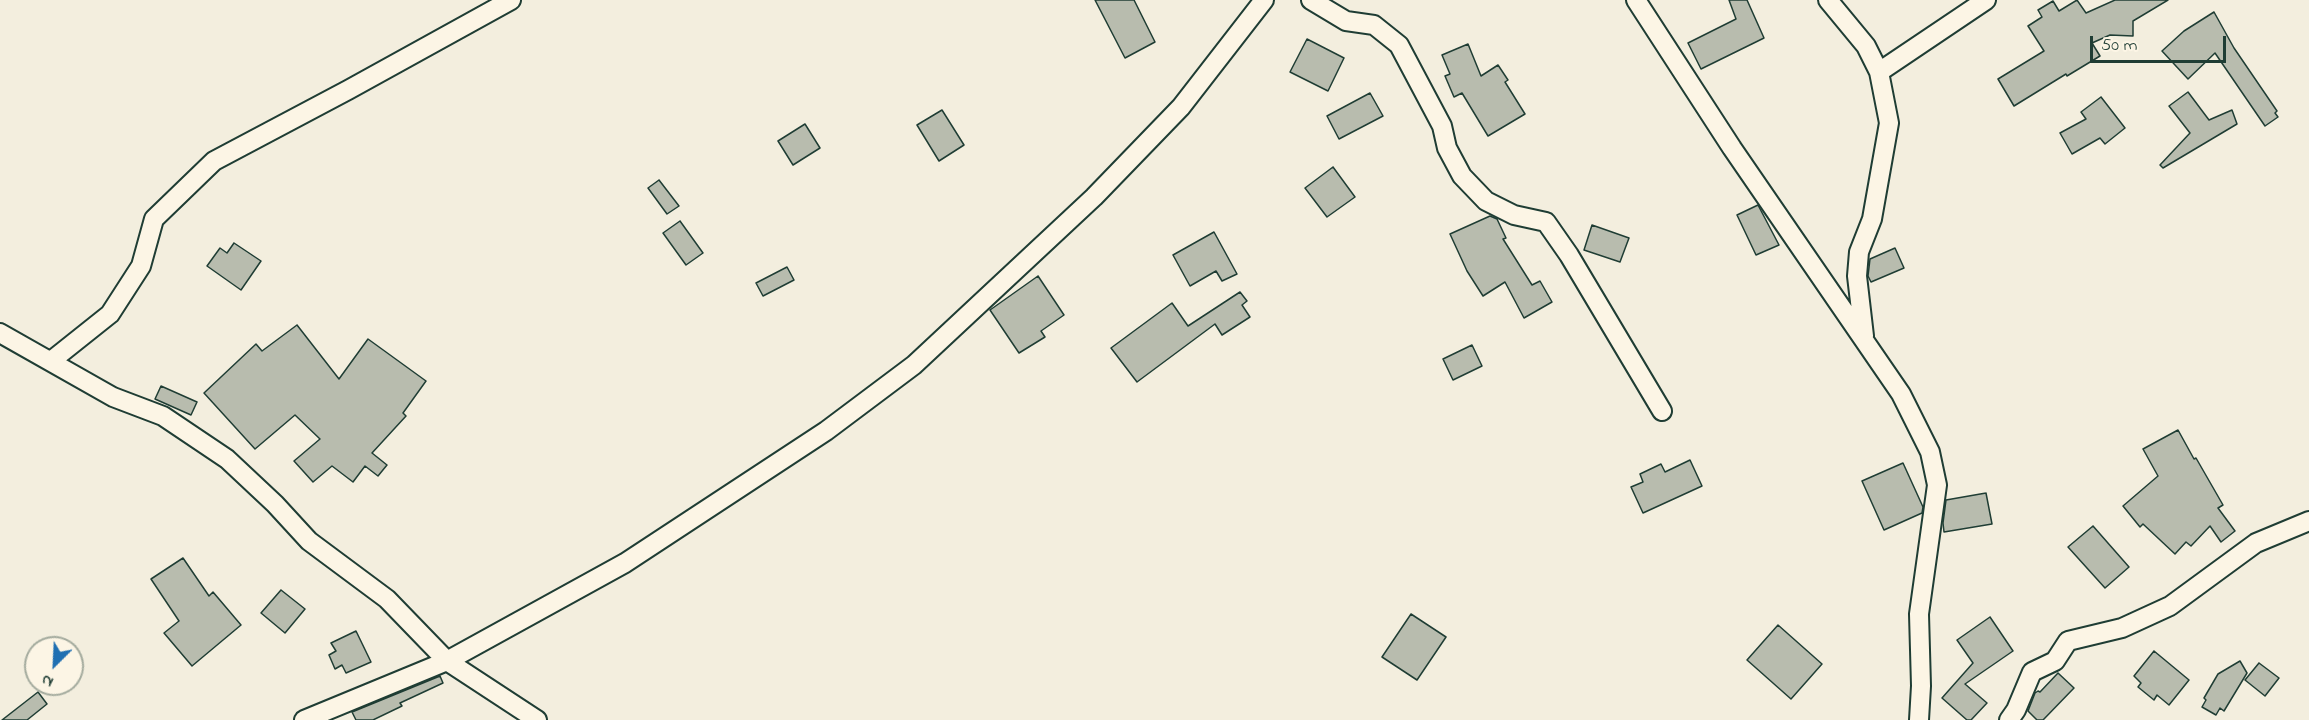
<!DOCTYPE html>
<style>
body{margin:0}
#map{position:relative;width:2309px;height:720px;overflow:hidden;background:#f3eede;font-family:"Indie Flower",sans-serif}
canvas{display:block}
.north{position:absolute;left:24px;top:636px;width:60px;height:60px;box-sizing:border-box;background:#fcf5e5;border:2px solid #a4ab9e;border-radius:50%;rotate:204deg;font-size:16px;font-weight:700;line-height:24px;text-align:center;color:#1f3d34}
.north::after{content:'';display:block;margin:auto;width:21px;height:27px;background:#1f6fb2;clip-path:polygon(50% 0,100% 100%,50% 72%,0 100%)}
.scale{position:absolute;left:2090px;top:36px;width:136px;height:27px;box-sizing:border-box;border:3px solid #1f3d34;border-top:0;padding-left:8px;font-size:18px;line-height:21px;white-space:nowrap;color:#1f3d34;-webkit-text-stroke:4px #fcf5e5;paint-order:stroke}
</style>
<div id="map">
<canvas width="2309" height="720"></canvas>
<div class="north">N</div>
<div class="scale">50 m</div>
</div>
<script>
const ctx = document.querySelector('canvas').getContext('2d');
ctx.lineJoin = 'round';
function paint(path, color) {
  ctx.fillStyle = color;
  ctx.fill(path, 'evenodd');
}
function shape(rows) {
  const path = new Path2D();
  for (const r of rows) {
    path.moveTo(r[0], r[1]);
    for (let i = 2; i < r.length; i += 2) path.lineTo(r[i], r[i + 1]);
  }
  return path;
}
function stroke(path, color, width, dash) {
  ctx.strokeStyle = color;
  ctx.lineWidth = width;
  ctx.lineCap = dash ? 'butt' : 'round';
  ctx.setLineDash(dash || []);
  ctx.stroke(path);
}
const building = shape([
 [1095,0,1134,0,1155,42,1125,58,1095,0],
 [1729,0,1747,0,1764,38,1701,69,1688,43,1736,19,1729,0],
 [2077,0,2086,13,2115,0,2168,0,2133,21,2133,36,2110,35,2092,43,2100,56,2067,76,2066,74,2014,106,1998,79,2044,51,2028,26,2042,17,2038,10,2053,1,2059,11,2077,0],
 [2214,12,2234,48,2277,111,2275,113,2278,117,2265,126,2215,53,2188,79,2162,51,2184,31,2214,12],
 [1307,39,1344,58,1328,91,1290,72,1307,39],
 [1468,44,1481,76,1498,65,1508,80,1505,82,1525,114,1488,136,1462,93,1454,97,1445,76,1450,74,1442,55,1468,44],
 [2188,92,2209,120,2232,110,2237,124,2163,168,2160,165,2190,133,2169,106,2188,92],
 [1370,93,1383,116,1339,139,1327,116,1370,93],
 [2101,97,2125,128,2105,144,2100,138,2072,154,2060,133,2086,119,2081,112,2101,97],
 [942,110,964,145,939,161,917,125,942,110],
 [805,124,820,148,793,165,778,141,805,124],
 [1333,167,1355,197,1327,217,1305,188,1333,167],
 [659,180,679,206,667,214,648,188,659,180],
 [1758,205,1779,245,1756,255,1737,215,1758,205],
 [1490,216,1497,219,1506,238,1503,239,1532,285,1540,281,1552,302,1524,318,1505,282,1483,296,1467,271,1450,234,1490,216],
 [680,221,703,253,686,265,663,233,680,221],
 [1592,225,1629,238,1620,262,1584,250,1592,225],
 [1214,232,1237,274,1222,281,1216,271,1190,286,1173,255,1214,232],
 [234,243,261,261,241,290,207,266,220,248,227,253,234,243],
 [1895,248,1904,268,1871,282,1868,276,1870,259,1895,248],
 [787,267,794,280,763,296,756,283,787,267],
 [1038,276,1064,315,1041,331,1045,337,1019,353,990,310,1038,276],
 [1240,292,1247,301,1242,305,1250,317,1222,335,1215,324,1137,382,1111,348,1172,303,1188,326,1240,292],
 [297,325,339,379,368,339,426,381,403,413,406,416,372,453,387,465,378,476,365,466,353,482,332,466,313,482,294,461,320,439,295,415,255,449,204,393,256,344,262,351,297,325],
 [1472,345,1482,366,1453,380,1443,359,1472,345],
 [161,386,197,402,191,415,155,399,161,386],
 [2178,430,2194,459,2196,458,2223,505,2218,508,2235,531,2221,542,2210,526,2191,546,2186,542,2175,554,2143,524,2140,527,2123,506,2158,476,2143,449,2178,430],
 [1690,460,1702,486,1643,513,1631,487,1643,482,1640,474,1661,464,1665,472,1690,460],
 [1903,463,1923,507,1922,513,1884,530,1862,481,1903,463],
 [1986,493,1992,524,1944,532,1943,523,1946,500,1986,493],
 [2093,526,2129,567,2105,588,2068,547,2093,526],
 [183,558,209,596,213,592,241,625,192,666,164,633,179,621,151,579,183,558],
 [281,590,305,609,285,633,261,613,281,590],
 [1411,614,1446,637,1417,680,1382,657,1411,614],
 [1990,617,2013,651,1965,684,1987,703,1971,720,1967,720,1942,698,1973,663,1957,640,1990,617],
 [1778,625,1822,664,1791,699,1747,660,1778,625],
 [356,631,371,662,346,673,342,665,335,669,329,655,336,651,331,643,356,631],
 [2154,651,2189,680,2169,705,2157,695,2154,700,2138,687,2141,683,2134,676,2154,651],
 [2240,661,2247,673,2224,711,2220,708,2216,715,2202,707,2206,700,2204,698,2218,674,2240,661],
 [2259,663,2279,678,2265,696,2245,680,2259,663],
 [2058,673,2074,688,2043,720,2037,720,2028,711,2035,693,2038,691,2040,692,2058,673],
 [440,676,443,683,400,703,402,706,373,720,356,720,352,712,440,676],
 [38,692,47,704,27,720,2,720,38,692]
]);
paint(building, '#b8bcae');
stroke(building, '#1f3d34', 1.5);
const street = shape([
 [1311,0,1346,21,1374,25,1399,45,1442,126,1447,148,1462,176,1486,201,1514,215,1546,222,1569,255,1662,411],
 [1636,0,1732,148,1901,394,1930,452,1937,485,1919,614,1921,686,1919,720],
 [1828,0,1866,46,1879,72,1889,123,1872,219,1859,252,1857,276,1864,336],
 [1879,72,1986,0],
 [0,333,113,397,163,416,227,459,275,504,309,541,387,599,447,661,537,720],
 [51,361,110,314,141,266,154,219,214,161,348,90,511,0],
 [304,720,447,661,625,563,826,431,914,365,1094,197,1181,107,1264,0],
 [2009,720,2016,710,2032,672,2055,661,2068,641,2122,628,2170,606,2256,543,2309,521]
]);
stroke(street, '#1f3d34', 22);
stroke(street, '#fcf5e5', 18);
</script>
